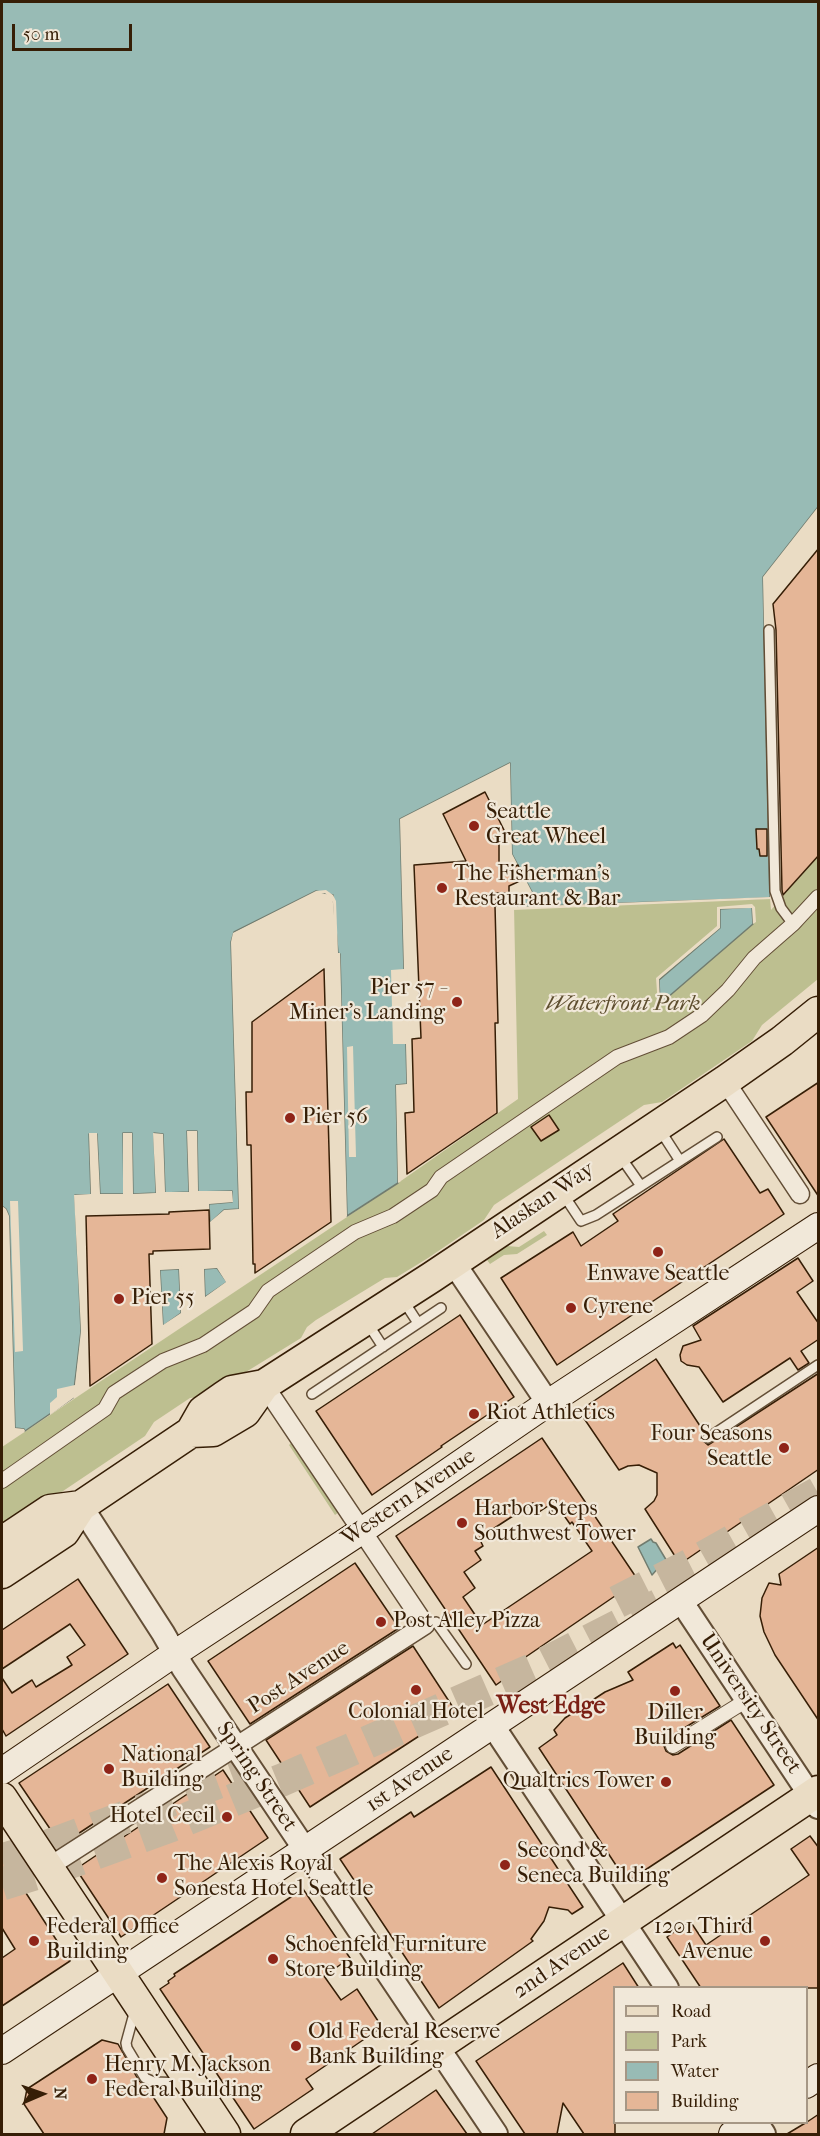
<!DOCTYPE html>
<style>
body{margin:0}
#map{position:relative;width:820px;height:2136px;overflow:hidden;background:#eadcc4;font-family:"IM FELL French Canon",serif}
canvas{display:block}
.frame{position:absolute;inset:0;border:3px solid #361e06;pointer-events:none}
.legend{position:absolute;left:613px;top:1986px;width:195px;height:138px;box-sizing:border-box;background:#f1e8d9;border:2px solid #a69785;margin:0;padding:8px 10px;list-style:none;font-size:18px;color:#361e06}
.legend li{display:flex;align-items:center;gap:12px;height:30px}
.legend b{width:30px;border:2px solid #a69785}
.north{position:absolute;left:12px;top:2064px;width:60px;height:60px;-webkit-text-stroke:4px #f1e8d9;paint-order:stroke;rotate:88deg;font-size:16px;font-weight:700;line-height:24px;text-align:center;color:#361e06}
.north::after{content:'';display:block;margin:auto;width:21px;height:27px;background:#361e06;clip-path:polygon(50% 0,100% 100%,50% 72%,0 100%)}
.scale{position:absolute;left:12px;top:24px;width:120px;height:27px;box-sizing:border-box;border:3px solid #361e06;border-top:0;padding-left:8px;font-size:18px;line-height:21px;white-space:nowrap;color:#361e06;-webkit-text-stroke:4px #f1e8d9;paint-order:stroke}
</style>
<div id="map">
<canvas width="820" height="2136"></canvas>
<div class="frame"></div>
<ul class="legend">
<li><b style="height:8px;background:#eadcc4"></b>Road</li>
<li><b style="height:16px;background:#bdbf90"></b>Park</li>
<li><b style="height:16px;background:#98bbb5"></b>Water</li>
<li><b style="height:16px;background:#e5b697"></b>Building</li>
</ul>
<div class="north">N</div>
<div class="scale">50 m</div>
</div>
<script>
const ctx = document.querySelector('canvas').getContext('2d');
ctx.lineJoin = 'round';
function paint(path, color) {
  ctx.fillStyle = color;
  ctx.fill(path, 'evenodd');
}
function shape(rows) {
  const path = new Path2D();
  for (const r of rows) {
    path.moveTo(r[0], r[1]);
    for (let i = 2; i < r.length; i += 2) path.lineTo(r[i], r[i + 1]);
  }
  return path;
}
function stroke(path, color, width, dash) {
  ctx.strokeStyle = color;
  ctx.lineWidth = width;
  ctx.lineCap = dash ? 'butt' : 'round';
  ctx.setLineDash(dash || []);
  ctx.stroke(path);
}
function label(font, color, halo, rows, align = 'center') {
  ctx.font = font + ' "IM FELL French Canon",serif';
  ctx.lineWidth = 4.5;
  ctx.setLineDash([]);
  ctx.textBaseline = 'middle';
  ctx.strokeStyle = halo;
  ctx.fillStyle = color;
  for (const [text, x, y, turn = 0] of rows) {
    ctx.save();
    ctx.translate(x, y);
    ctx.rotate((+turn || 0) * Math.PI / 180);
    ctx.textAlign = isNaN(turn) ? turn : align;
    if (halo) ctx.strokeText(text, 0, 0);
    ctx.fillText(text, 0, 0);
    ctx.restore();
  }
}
paint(shape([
 [818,856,818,979,762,1025,752,1041,662,1102,644,1105,494,1205,484,1220,428,1258,397,1277,385,1278,316,1320,307,1327,301,1338,207,1396,190,1398,154,1422,145,1436,2,1532,2,1447,398,1183,518,1099,514,907,770,898,771,910],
 [544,1231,547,1235,517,1254,504,1255,490,1264,487,1260,507,1246,519,1247],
 [292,1442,339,1512,335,1515,289,1445]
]), '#bdbf90');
const water = shape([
 [2,2,818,2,818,507,763,577,770,898,514,907,514,902,532,892,512,854,510,763,400,819,407,1084,396,1085,398,1183,347,1216,340,954,338,953,333,895,316,891,234,932,231,942,239,1209,224,1210,210,1223,209,1204,232,1202,232,1191,198,1192,197,1131,187,1131,189,1192,165,1193,163,1134,154,1133,156,1193,133,1194,132,1133,123,1133,124,1194,100,1194,97,1134,89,1134,91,1195,75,1195,81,1331,73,1398,25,1431,24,1429,15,1428,9,1216,6,1209,2,1206,2,2],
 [752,907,753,924,660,1004,659,980,720,928,720,909,752,907],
 [217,1268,227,1282,205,1297,204,1269,217,1268],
 [179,1269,181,1313,163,1326,160,1270,179,1269],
 [651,1539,653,1542,656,1543,668,1563,660,1566,652,1575,638,1547,651,1539]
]);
paint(water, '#98bbb5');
stroke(water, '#717c6f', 1.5);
paint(shape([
 [818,507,818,512,766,578,772,899,513,910,512,900,528,891,509,854,507,768,403,821,410,1084,408,1087,399,1088,401,1181,398,1183,396,1085,407,1084,406,1044,393,1044,391,970,404,969,400,819,510,763,512,854,532,892,514,902,514,907,770,897,763,577],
 [326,890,333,895,336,901,338,953,340,953,347,1216,345,1218,337,956,335,953,333,902,325,893,317,894,236,935,234,942,241,1211,225,1213,211,1226,207,1223,206,1202,230,1200,229,1194,196,1193,194,1134,190,1134,191,1195,163,1194,160,1137,156,1136,159,1194,156,1196,131,1196,129,1136,126,1136,127,1195,124,1197,99,1197,95,1136,92,1136,94,1195,91,1198,77,1198,84,1331,78,1385,76,1396,50,1415,50,1403,57,1397,57,1389,75,1385,81,1331,74,1195,91,1194,89,1133,97,1133,100,1194,123,1194,123,1133,132,1133,133,1194,156,1193,153,1133,163,1134,165,1192,189,1192,187,1131,197,1131,198,1191,232,1191,233,1202,209,1204,210,1222,224,1210,239,1209,231,942,233,933,316,891],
 [752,904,755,907,756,922,753,924,752,908,720,909,720,928,659,979,660,1004,658,1006,656,978,717,926,717,907],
 [353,1046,356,1157,349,1157,347,1047],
 [10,1201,18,1201,23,1351,15,1352],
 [2,1206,6,1209,9,1216,15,1428,24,1429,25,1431,22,1433,14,1431,12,1429,6,1216],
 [181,1266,182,1269,184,1314,162,1329,160,1326,158,1269,160,1267],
 [179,1269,181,1313,163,1325,160,1270],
 [203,1266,219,1266,230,1282,205,1300,202,1297,201,1269],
 [217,1268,226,1282,205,1297,204,1269]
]), '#eadcc4');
const building = shape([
 [819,548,819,855,783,895,782,890,776,630,773,604,819,548],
 [485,792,505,832,499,835,499,874,518,865,524,879,509,886,509,893,496,893,496,906,495,906,498,1023,495,1023,497,1113,407,1174,405,1113,414,1112,412,1039,421,1038,414,865,466,861,443,814,485,792],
 [756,829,767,829,767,856,760,856,759,849,757,849,756,829],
 [324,969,331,1222,255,1273,255,1264,253,1264,251,1145,247,1145,246,1092,252,1092,252,1022,324,969],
 [819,1082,819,1197,766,1117,819,1082],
 [549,1115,559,1130,541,1141,531,1127,549,1115],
 [724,1139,760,1193,768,1189,784,1214,557,1365,501,1278,573,1232,581,1246,618,1221,613,1214,724,1139],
 [209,1210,210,1249,153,1251,153,1254,149,1254,152,1344,90,1386,86,1216,169,1214,169,1212,209,1210],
 [798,1258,813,1281,797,1292,819,1324,819,1339,801,1351,809,1363,798,1370,790,1358,723,1402,699,1367,687,1365,681,1361,680,1355,683,1346,701,1340,693,1326,798,1258],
 [460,1315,514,1397,441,1446,442,1447,372,1495,316,1411,460,1315],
 [656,1359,704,1432,701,1439,708,1445,819,1373,819,1469,680,1564,645,1509,654,1501,657,1495,657,1473,639,1465,628,1466,619,1470,579,1411,656,1359],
 [542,1438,642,1586,619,1601,615,1596,511,1667,514,1672,496,1685,396,1536,542,1438],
 [533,1503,539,1512,548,1506,552,1511,558,1507,570,1524,572,1522,592,1551,482,1625,463,1597,475,1588,464,1572,481,1560,475,1551,483,1546,479,1538,533,1503],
 [819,1547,819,1721,775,1655,764,1632,760,1616,762,1598,769,1583,781,1585,779,1574,819,1547],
 [355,1563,399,1628,250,1724,208,1661,355,1563],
 [78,1579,128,1654,6,1736,2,1729,2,1678,12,1693,32,1680,36,1687,72,1665,67,1657,85,1645,70,1624,2,1669,2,1630,78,1579],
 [673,1643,676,1648,680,1645,720,1706,668,1738,664,1746,666,1751,673,1755,678,1754,731,1720,774,1785,627,1882,539,1748,557,1735,554,1730,565,1718,605,1692,633,1680,628,1672,673,1643],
 [413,1646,456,1712,310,1807,266,1740,413,1646],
 [168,1684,210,1747,61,1845,19,1783,168,1684],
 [491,1767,583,1907,572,1914,568,1910,549,1907,544,1921,531,1939,533,1941,439,2008,340,1859,411,1812,414,1817,491,1767],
 [223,1770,268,1838,121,1937,76,1869,223,1770],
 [810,1836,819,1848,819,1988,701,1988,667,1937,690,1921,706,1945,809,1875,791,1849,810,1836],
 [2,1856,70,1961,2,2006,2,1958,15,1949,2,1928,2,1856],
 [303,1889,350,1958,324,1976,341,2000,357,1989,382,2027,306,2079,313,2089,254,2129,160,1989,169,1983,168,1981,175,1976,174,1974,303,1889],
 [623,1963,639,1988,615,1988,615,2134,584,2134,563,2103,557,2134,525,2134,476,2061,623,1963],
 [102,2040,118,2044,139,2081,146,2086,167,2118,164,2134,44,2134,24,2104,27,2089,102,2040],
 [436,2090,467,2134,372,2134,436,2090],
 [819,2114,819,2134,787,2134,807,2122,819,2114]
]);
paint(building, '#e5b697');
stroke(building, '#361e06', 1.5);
stroke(shape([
 [617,1602,692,1564,818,1493],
 [2,1860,48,1846,243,1773],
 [2,1884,57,1867,170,1826,282,1780,534,1669,659,1605]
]), '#c6b69e', 33, [33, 16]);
const service = shape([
 [769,630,775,891,781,908,793,924],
 [660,1130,680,1161],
 [620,1156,641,1186],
 [563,1194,581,1221,596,1215,717,1137],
 [403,1300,418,1323],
 [368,1324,383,1347],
 [312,1394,441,1308],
 [708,1438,818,1365],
 [425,1625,436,1622,466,1664],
 [135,2010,126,2043,127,2048,145,2078,154,2082,185,2083]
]);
const pedestrian = shape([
 [2,1481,105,1409,114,1393,163,1361,203,1345,254,1311,268,1291,355,1232,393,1216,432,1190,441,1177,617,1057,669,1037,702,1015,728,990,754,958,793,924,818,897],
 [673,1746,747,1700]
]);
const minor = shape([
 [725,1081,800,1194],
 [47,1868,425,1625,264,1385]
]);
const tertiary = shape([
 [453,1262,548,1403],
 [81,1506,163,1633,183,1668,496,2134],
 [681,1601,818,1807],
 [493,1726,667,1988],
 [756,2122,764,2134]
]);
const secondary = shape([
 [2,1771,174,1654,363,1530,548,1403,818,1226],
 [2,2051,818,1509],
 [806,2085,818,2077],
 [732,2134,750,2122]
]);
const primary = shape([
 [191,1432,213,1431,245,1412,264,1385,432,1277,725,1081,782,1041,818,1012],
 [2,1542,50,1510,81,1506],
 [2,1573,64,1532,81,1506,191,1432,203,1411,223,1397,232,1391,264,1385],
 [2,1798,225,2134],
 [306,2134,818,1791]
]);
stroke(service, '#634e36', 12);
stroke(pedestrian, '#634e36', 16);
stroke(minor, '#634e36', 21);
stroke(tertiary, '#634e36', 26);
stroke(secondary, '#361e06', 28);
stroke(primary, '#361e06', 33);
stroke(service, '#f1e8d9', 9);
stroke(pedestrian, '#f1e8d9', 14);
stroke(minor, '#f1e8d9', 18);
stroke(tertiary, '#f1e8d9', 22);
stroke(secondary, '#f1e8d9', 26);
stroke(primary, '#eadcc4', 30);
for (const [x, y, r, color] of [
 [474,826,6,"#8f2418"],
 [442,888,6,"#8f2418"],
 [457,1002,6,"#8f2418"],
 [290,1118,6,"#8f2418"],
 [658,1252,6,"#8f2418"],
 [119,1299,6,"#8f2418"],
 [571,1308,6,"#8f2418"],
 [474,1414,6,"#8f2418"],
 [784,1448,6,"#8f2418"],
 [462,1523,6,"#8f2418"],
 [381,1622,6,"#8f2418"],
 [416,1690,6,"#8f2418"],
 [675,1691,6,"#8f2418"],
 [109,1769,6,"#8f2418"],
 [666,1782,6,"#8f2418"],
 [227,1817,6,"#8f2418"],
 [505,1865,6,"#8f2418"],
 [162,1878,6,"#8f2418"],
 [34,1941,6,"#8f2418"],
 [765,1941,6,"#8f2418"],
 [273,1959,6,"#8f2418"],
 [296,2046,6,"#8f2418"],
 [92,2079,6,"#8f2418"]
]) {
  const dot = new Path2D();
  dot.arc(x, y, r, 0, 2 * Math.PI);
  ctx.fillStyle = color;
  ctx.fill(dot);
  stroke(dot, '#f1e8d9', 2);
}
label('22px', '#361e06', '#f1e8d9', [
 ["Seattle",486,813],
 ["Great Wheel",486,838],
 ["The Fisherman's",454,875],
 ["Restaurant & Bar",454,900],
 ["Pier 57 -",445,989,"right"],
 ["Miner's Landing",445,1014,"right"],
 ["Pier 56",302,1118],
 ["Enwave Seattle",658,1275,"center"],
 ["Pier 55",131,1299],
 ["Cyrene",583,1308],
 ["Riot Athletics",486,1414],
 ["Four Seasons",772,1435,"right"],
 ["Seattle",772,1460,"right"],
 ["Harbor Steps",474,1510],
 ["Southwest Tower",474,1535],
 ["Post Alley Pizza",393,1622],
 ["Colonial Hotel",416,1713,"center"],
 ["Diller",675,1714,"center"],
 ["Building",675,1739,"center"],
 ["National",121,1756],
 ["Building",121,1781],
 ["Qualtrics Tower",654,1782,"right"],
 ["Hotel Cecil",215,1817,"right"],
 ["Second &",517,1852],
 ["Seneca Building",517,1877],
 ["The Alexis Royal",174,1865],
 ["Sonesta Hotel Seattle",174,1890],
 ["Federal Office",46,1928],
 ["Building",46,1953],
 ["1201 Third",753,1928,"right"],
 ["Avenue",753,1953,"right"],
 ["Schoenfeld Furniture",285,1946],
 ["Store Building",285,1971],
 ["Old Federal Reserve",308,2033],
 ["Bank Building",308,2058],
 ["Henry M. Jackson",104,2066],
 ["Federal Building",104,2091]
], 'left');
label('italic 22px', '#5e4e2f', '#f1e8d9', [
 ["Waterfront Park",623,1005]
]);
label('22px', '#361e06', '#f1e8d9', [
 ["Alaskan Way",543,1201,-34],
 ["Western Avenue",409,1498,-34],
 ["Post Avenue",299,1678,-33],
 ["University Street",750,1704,56],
 ["Spring Street",256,1777,56],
 ["1st Avenue",410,1780,-34],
 ["2nd Avenue",562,1963,-34]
]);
label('bold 24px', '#7a1f14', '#f1e8d9', [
 ["West Edge",551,1707]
]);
</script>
